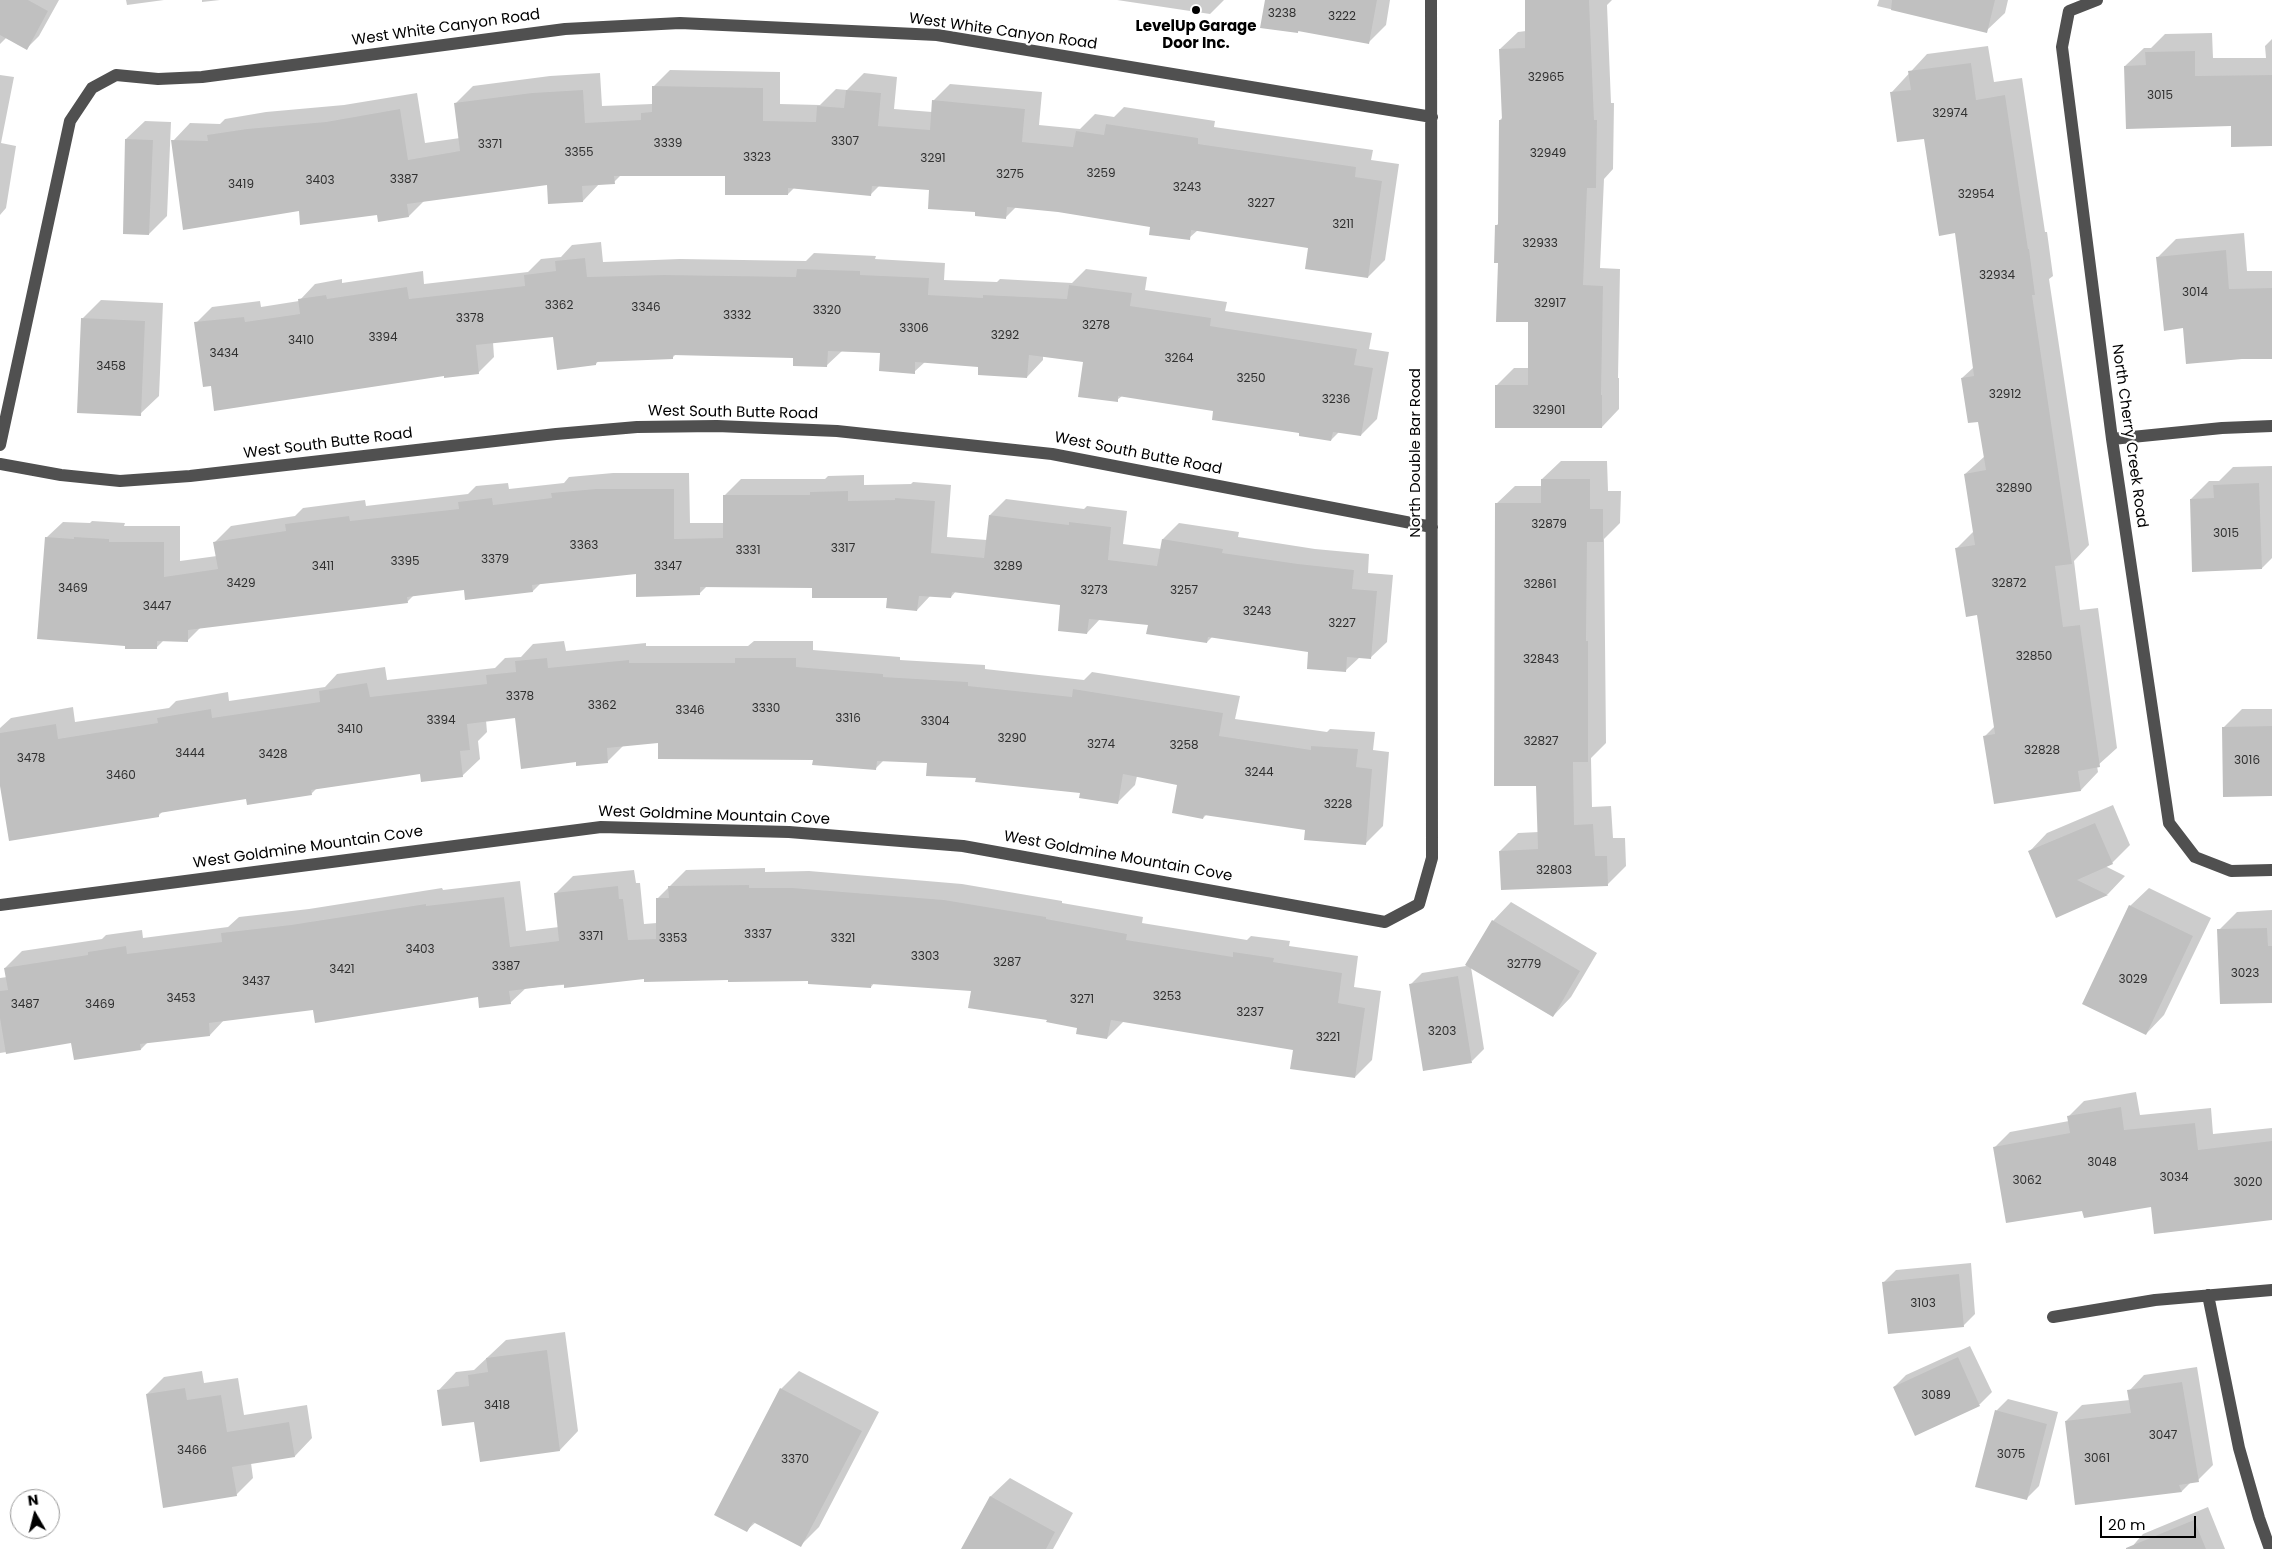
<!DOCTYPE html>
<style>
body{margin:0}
#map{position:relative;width:2272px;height:1549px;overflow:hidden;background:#fff;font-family:Poppins,sans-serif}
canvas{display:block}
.north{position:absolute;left:10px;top:1489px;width:50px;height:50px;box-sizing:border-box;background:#fff;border:1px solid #999;border-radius:50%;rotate:352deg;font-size:14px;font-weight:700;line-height:20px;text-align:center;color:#000}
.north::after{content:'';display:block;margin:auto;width:18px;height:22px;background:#000;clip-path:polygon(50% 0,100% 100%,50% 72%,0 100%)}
.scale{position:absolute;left:2100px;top:1516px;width:96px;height:22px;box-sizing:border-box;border:2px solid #000;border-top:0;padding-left:6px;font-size:15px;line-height:18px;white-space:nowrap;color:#000;-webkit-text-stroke:4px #fff;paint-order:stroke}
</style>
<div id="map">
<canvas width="2272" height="1549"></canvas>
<div class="north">N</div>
<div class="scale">20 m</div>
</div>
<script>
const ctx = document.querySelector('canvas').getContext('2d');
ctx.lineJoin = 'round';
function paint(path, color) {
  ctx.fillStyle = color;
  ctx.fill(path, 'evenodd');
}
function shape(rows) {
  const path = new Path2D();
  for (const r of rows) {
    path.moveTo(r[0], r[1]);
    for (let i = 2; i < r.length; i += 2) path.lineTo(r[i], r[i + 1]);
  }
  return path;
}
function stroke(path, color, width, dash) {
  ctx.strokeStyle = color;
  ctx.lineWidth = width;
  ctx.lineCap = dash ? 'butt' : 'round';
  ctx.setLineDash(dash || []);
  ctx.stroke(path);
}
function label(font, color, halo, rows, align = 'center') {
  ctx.font = font + ' Poppins,sans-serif';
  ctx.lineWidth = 4.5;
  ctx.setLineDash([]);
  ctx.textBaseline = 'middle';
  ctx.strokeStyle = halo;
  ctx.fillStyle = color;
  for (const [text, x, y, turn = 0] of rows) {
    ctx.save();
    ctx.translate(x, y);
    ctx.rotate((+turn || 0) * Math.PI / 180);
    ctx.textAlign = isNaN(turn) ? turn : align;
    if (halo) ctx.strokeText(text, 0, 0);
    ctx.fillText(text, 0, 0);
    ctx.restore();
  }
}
paint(shape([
 [0,0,59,0,39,36,27,48,7,37,0,44],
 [126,0,164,0,127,5],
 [202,0,220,0,202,2],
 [1117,0,1224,0,1210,14],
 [1266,0,1390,0,1386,25,1369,42,1299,30,1298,32],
 [1526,0,1612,0,1607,5,1611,103,1614,103,1613,169,1604,179,1600,268,1620,269,1618,378,1619,378,1619,409,1602,427,1496,386,1514,368,1529,368,1529,321,1499,262,1497,225,1499,223,1500,120,1503,117,1500,49,1518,32,1526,31],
 [1879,0,2008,0,2005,13,1986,31,1877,6],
 [2212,33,2213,58,2266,58,2265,46,2272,39,2272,145,2125,66,2144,48,2151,48,2165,34],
 [1988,46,1994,82,2022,78,2045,232,2047,232,2053,276,2049,279,2089,545,2074,561,2080,610,2098,608,2117,748,2097,766,2098,772,2081,790,1985,736,1995,726,1978,614,1957,548,1974,531,1965,474,1985,456,1979,420,1962,378,1974,367,1956,232,1925,138,1891,93,1927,54],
 [670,70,780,72,780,104,820,105,836,89,847,90,864,73,897,77,894,109,932,112,933,101,950,84,1042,92,1039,125,1080,129,1095,114,1114,117,1124,107,1215,121,1214,127,1373,150,1371,160,1399,164,1385,260,1368,277,1310,247,1198,230,1189,238,1151,226,1058,211,1017,206,1006,217,977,211,930,188,880,185,870,195,794,188,788,194,726,174,622,174,614,182,600,183,583,201,548,184,425,200,409,216,300,210,173,141,190,123,220,124,225,119,266,112,344,105,417,93,425,143,460,138,456,103,473,86,550,76,600,73,602,106,652,104,653,87],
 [0,75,14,77,1,143,16,146,6,208,0,215],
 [145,121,171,122,167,216,149,234,126,139],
 [2244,233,2247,271,2272,271,2272,357,2184,327,2158,257,2176,239],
 [601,242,603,262,680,259,806,261,814,253,876,256,875,259,945,263,944,280,997,282,1000,279,1072,283,1086,269,1147,277,1145,290,1227,302,1225,311,1372,333,1369,349,1389,352,1377,419,1361,435,1339,432,1331,440,1214,410,1122,396,1117,400,1084,361,1043,356,1043,360,1027,377,980,365,925,362,914,372,882,352,842,351,826,366,794,356,676,354,673,357,599,360,596,364,555,336,493,342,494,357,478,373,212,384,196,323,212,307,260,301,261,307,299,301,315,284,342,279,342,283,423,271,424,284,528,272,541,259,561,257,572,245],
 [101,300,163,303,159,396,140,414,83,318],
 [1561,461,1607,461,1608,491,1621,491,1620,523,1604,539,1606,743,1591,758,1592,807,1611,806,1613,838,1625,838,1626,866,1608,884,1500,851,1518,833,1539,832,1537,785,1496,504,1515,486,1542,486,1542,479],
 [2272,466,2272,558,2262,568,2191,499,2209,481,2219,481,2233,467],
 [613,473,689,473,690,523,724,523,725,495,741,479,825,479,828,476,864,475,864,485,911,484,913,482,951,485,947,537,987,540,990,515,1006,499,1084,509,1087,506,1127,511,1123,544,1161,549,1163,539,1179,523,1239,532,1238,537,1315,549,1369,554,1368,573,1393,575,1387,642,1370,658,1360,657,1345,671,1310,651,1213,636,1207,642,1149,624,1100,619,1087,633,1062,604,956,591,951,597,931,595,917,610,888,596,813,587,707,586,700,593,637,573,541,583,533,591,465,589,414,595,407,602,201,627,187,641,164,640,156,648,126,645,46,538,63,522,90,523,92,521,125,523,124,526,180,526,180,561,217,556,215,542,231,526,295,516,303,508,365,500,366,506,468,494,476,486,508,483,509,489,564,483,569,477],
 [564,641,566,651,646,643,646,646,748,646,754,641,813,641,813,650,900,657,900,660,985,665,985,669,1084,680,1092,672,1240,696,1235,719,1327,732,1330,729,1375,732,1373,750,1389,752,1383,826,1366,843,1306,829,1207,814,1203,818,1179,784,1137,776,1135,785,1118,802,1082,792,977,777,928,762,884,760,876,768,814,759,659,742,624,745,608,761,577,761,516,717,486,720,487,732,478,741,480,759,462,776,421,772,317,788,311,794,247,798,162,812,159,815,0,778,0,728,11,718,73,707,75,722,169,708,176,701,228,692,229,701,325,687,337,674,385,667,387,680,495,668,505,658,521,657,533,644],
 [2242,709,2272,709,2272,794,2224,727],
 [2113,805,2130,845,2112,863,2105,866,2125,876,2108,894,2056,916,2029,852,2047,833],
 [765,868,765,872,809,871,962,884,1062,901,1062,903,1143,917,1142,923,1247,940,1251,936,1290,941,1289,946,1358,956,1354,987,1381,991,1372,1060,1355,1077,1294,1049,1124,1021,1107,1038,1079,1027,1048,1019,972,990,874,983,871,987,810,980,645,978,526,988,510,1003,479,996,314,1009,225,1019,210,1035,148,1042,141,1049,72,1042,0,1053,0,978,7,977,5,968,22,951,102,939,106,935,142,930,143,938,228,927,239,917,309,909,442,888,443,890,520,881,526,931,559,927,556,893,573,876,634,870,636,883,640,883,644,924,657,923,657,899,686,870],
 [2149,888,2211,918,2164,1015,2146,1034,2130,906],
 [1511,902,1597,953,1571,997,1553,1016,1471,967,1484,1049,1472,1061,1410,985,1422,973,1466,966,1493,921],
 [2272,910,2272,1001,2219,930,2237,912],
 [2136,1092,2140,1115,2211,1108,2213,1134,2272,1128,2272,1218,2152,1205,2083,1209,1994,1148,2010,1132,2069,1121,2068,1117,2084,1101],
 [1971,1263,1975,1314,1963,1326,1884,1282,1896,1270],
 [565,1332,578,1431,560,1450,481,1460,475,1421,438,1391,456,1372,474,1370,506,1340],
 [1970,1346,1992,1392,1980,1404,1916,1434,1894,1387,1906,1375],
 [2197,1367,2213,1465,2198,1480,2191,1482,2182,1491,2076,1503,2066,1421,2082,1405,2130,1400,2129,1391,2144,1375],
 [202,1371,204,1383,238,1378,244,1415,307,1405,312,1438,295,1456,251,1463,253,1478,236,1495,147,1394,164,1377],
 [799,1371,879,1412,819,1527,801,1545,756,1522,747,1530,781,1389],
 [2008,1399,2058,1412,2039,1486,2027,1498,1996,1411],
 [1010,1478,1073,1513,1053,1549,962,1549,991,1496],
 [2208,1507,2225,1549,2130,1549,2143,1534]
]), '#0003');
paint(shape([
 [0,0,28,0,48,11,27,50,0,35],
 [1265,0,1377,0,1369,44,1298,31,1298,33,1260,28],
 [1525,0,1589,0,1594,120,1597,120,1596,188,1587,188,1583,285,1603,286,1601,395,1602,395,1602,428,1495,428,1495,385,1528,385,1528,322,1496,322,1498,263,1494,263,1495,225,1498,225,1499,120,1502,120,1499,49,1525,48],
 [1892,0,1995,0,1987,33,1891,10],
 [2195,51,2195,76,2272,75,2272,146,2231,147,2231,126,2126,129,2124,66,2146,65,2145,52],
 [1971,63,1976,100,2005,95,2028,249,2029,249,2035,295,2032,295,2072,564,2055,566,2063,627,2080,625,2100,767,2078,771,2081,791,1994,804,1983,736,1995,734,1977,615,1966,617,1955,548,1975,545,1964,474,1986,470,1978,422,1968,423,1961,378,1974,376,1955,233,1939,236,1924,139,1897,142,1890,92,1911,90,1908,71],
 [652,86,763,88,763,121,816,122,817,106,844,108,846,90,881,93,878,126,930,130,932,100,973,104,1025,109,1022,142,1073,147,1076,131,1104,135,1106,124,1198,138,1198,144,1356,167,1355,177,1382,181,1368,278,1305,269,1308,248,1191,230,1190,240,1149,235,1150,227,1058,212,1007,207,1006,219,975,216,975,212,928,209,929,190,872,186,871,196,788,188,788,195,725,195,725,176,614,176,615,184,582,186,583,202,548,204,547,185,407,204,409,217,378,222,377,215,300,225,299,211,183,230,171,140,208,141,207,135,247,129,326,122,400,109,408,160,460,151,454,103,532,93,583,90,585,123,641,120,641,113,652,112],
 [125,139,153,140,149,235,123,234],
 [2226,250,2229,289,2272,288,2272,359,2242,359,2186,364,2183,328,2164,331,2156,257],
 [585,258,587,277,664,275,796,277,797,269,860,271,860,275,929,278,928,295,983,298,983,295,1067,299,1069,285,1132,293,1130,306,1211,318,1210,326,1357,349,1354,365,1373,368,1361,436,1333,432,1331,441,1299,436,1299,433,1212,420,1213,411,1118,396,1118,402,1078,397,1083,362,1029,355,1027,378,978,375,978,367,915,362,915,374,879,371,880,353,828,351,827,367,793,366,793,358,673,355,673,359,596,362,596,365,557,370,553,337,476,345,479,374,444,378,444,376,214,411,211,386,203,387,194,322,244,317,245,322,300,314,298,299,326,295,327,299,407,287,409,299,525,286,524,275,556,271,555,261],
 [81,318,145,321,141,416,77,413],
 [1541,479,1590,479,1590,509,1603,509,1603,542,1587,542,1586,641,1588,641,1588,762,1573,762,1574,825,1593,824,1595,856,1607,856,1608,886,1501,890,1499,851,1538,849,1536,786,1494,786,1495,503,1541,503],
 [2259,483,2262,569,2192,572,2190,499,2214,498,2213,485],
 [596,489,674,489,674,539,723,538,723,495,810,495,810,492,848,491,848,501,895,500,895,498,935,501,931,553,984,558,989,515,1069,525,1069,522,1111,527,1108,560,1157,566,1162,539,1223,549,1222,553,1298,564,1354,570,1352,589,1377,591,1371,659,1347,657,1346,672,1307,669,1308,652,1208,637,1207,643,1146,634,1148,625,1089,619,1087,634,1058,631,1060,605,952,592,951,598,919,596,917,611,886,608,887,598,812,598,812,588,700,587,700,595,636,597,636,574,532,585,533,592,465,600,464,590,407,597,408,603,188,630,188,642,157,641,157,649,125,649,125,646,37,639,45,537,74,539,74,537,109,539,109,542,164,542,164,577,218,569,213,542,286,531,285,524,349,516,350,521,459,509,458,502,492,498,493,505,552,498,551,493],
 [547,658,548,668,629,660,629,663,735,663,735,658,796,658,796,667,883,674,883,677,968,682,968,686,1072,697,1073,689,1223,713,1219,736,1311,750,1311,746,1358,749,1356,767,1372,769,1366,845,1304,840,1305,830,1204,815,1203,819,1172,813,1177,785,1123,774,1118,804,1079,798,1080,793,975,782,976,778,926,776,927,763,877,761,876,770,812,765,813,760,658,759,658,743,607,748,608,763,576,766,576,762,521,769,515,718,467,724,470,750,460,751,463,777,421,782,420,774,311,790,312,795,247,805,246,799,159,813,159,817,9,841,0,786,0,733,56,724,58,739,158,723,157,718,211,709,212,718,320,702,319,691,367,683,370,697,487,684,486,675,516,672,515,661],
 [2272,726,2272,796,2223,797,2222,727],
 [2095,823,2113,864,2077,880,2108,895,2056,918,2028,851],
 [749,885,749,888,792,888,944,900,1046,917,1046,919,1127,934,1126,940,1233,957,1233,952,1274,958,1273,962,1342,973,1338,1003,1365,1008,1355,1078,1290,1069,1293,1050,1111,1020,1107,1039,1076,1034,1077,1028,1046,1022,1047,1020,968,1008,971,991,871,984,871,988,808,984,808,981,728,982,728,980,644,982,644,979,564,988,564,984,509,991,511,1004,479,1008,478,997,315,1023,313,1010,209,1023,210,1036,140,1044,141,1050,74,1060,71,1043,6,1054,0,1018,0,991,8,990,4,968,88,955,88,952,126,946,127,954,222,942,221,933,291,925,426,904,426,906,504,897,510,947,559,941,554,893,618,886,619,899,623,899,628,940,656,939,656,898,669,898,668,886],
 [2129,905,2193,936,2146,1035,2082,1004],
 [1492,920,1580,971,1553,1017,1465,965],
 [2267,928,2268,946,2272,946,2272,1003,2220,1004,2217,929],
 [1458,976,1472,1063,1423,1071,1409,984],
 [2121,1107,2124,1130,2195,1123,2198,1150,2272,1141,2272,1220,2154,1234,2151,1207,2084,1218,2082,1211,2006,1223,1993,1147,2070,1133,2067,1116],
 [1959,1274,1964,1327,1888,1334,1882,1282],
 [547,1350,560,1451,480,1462,474,1422,442,1426,437,1390,469,1386,468,1375,488,1372,486,1358],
 [1958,1357,1980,1406,1915,1436,1893,1387],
 [2182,1382,2199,1482,2179,1485,2182,1492,2075,1505,2065,1421,2131,1413,2127,1390],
 [185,1388,187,1400,221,1395,227,1432,289,1422,295,1457,232,1467,237,1496,163,1508,146,1394],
 [780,1388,862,1431,801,1547,753,1522,747,1532,714,1515],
 [1995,1410,2047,1424,2027,1500,1975,1487],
 [990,1496,1055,1532,1046,1549,961,1549],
 [2194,1520,2206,1549,2126,1549,2126,1548]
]), '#c0c0c0');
stroke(shape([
 [2097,0,2069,11,2062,47,2112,439,2169,823,2195,857,2231,871,2272,870],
 [2112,439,2222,428,2272,426],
 [0,445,70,121,92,88,116,75,158,79,202,77,565,29,680,23,937,35,1432,117],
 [0,464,61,475,120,481,190,476,556,434,637,427,717,426,837,431,1052,454,1432,527],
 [0,905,601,827,789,832,963,846,1385,922,1419,904,1432,858,1431,0],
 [2208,1295,2239,1448,2259,1518,2270,1549],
 [2053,1317,2155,1300,2272,1290]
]), '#505050', 12);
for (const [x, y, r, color] of [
 [1196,10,5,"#000"]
]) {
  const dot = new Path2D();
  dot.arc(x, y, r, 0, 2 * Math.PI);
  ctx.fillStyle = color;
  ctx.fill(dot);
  stroke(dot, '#fff', 2);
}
label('12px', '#303030', null, [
 ["3238",1282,14],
 ["3222",1342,17],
 ["32965",1546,78],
 ["3015",2160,96],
 ["32974",1950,114],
 ["3307",845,142],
 ["3339",668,144],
 ["3371",490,145],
 ["3355",579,153],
 ["32949",1548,154],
 ["3323",757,158],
 ["3291",933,159],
 ["3259",1101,174],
 ["3275",1010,175],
 ["3387",404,180],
 ["3403",320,181],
 ["3419",241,185],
 ["3243",1187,188],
 ["32954",1976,195],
 ["3227",1261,204],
 ["3211",1343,225],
 ["32933",1540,244],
 ["32934",1997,276],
 ["3014",2195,293],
 ["32917",1550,304],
 ["3362",559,306],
 ["3346",646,308],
 ["3320",827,311],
 ["3332",737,316],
 ["3378",470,319],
 ["3278",1096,326],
 ["3306",914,329],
 ["3292",1005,336],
 ["3394",383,338],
 ["3410",301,341],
 ["3434",224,354],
 ["3264",1179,359],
 ["3458",111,367],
 ["3250",1251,379],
 ["32912",2005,395],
 ["3236",1336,400],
 ["32901",1549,411],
 ["32890",2014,489],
 ["32879",1549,525],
 ["3015",2226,534],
 ["3363",584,546],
 ["3317",843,549],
 ["3331",748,551],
 ["3379",495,560],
 ["3395",405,562],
 ["3411",323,567],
 ["3347",668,567],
 ["3289",1008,567],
 ["3429",241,584],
 ["32872",2009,584],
 ["32861",1540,585],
 ["3469",73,589],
 ["3273",1094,591],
 ["3257",1184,591],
 ["3447",157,607],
 ["3243",1257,612],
 ["3227",1342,624],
 ["32850",2034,657],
 ["32843",1541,660],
 ["3378",520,697],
 ["3362",602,706],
 ["3330",766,709],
 ["3346",690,711],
 ["3316",848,719],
 ["3394",441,721],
 ["3304",935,722],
 ["3410",350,730],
 ["3290",1012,739],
 ["32827",1541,742],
 ["3274",1101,745],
 ["3258",1184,746],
 ["32828",2042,751],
 ["3444",190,754],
 ["3428",273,755],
 ["3478",31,759],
 ["3016",2247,761],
 ["3244",1259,773],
 ["3460",121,776],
 ["3228",1338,805],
 ["32803",1554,871],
 ["3337",758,935],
 ["3371",591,937],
 ["3353",673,939],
 ["3321",843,939],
 ["3403",420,950],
 ["3303",925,957],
 ["3287",1007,963],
 ["32779",1524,965],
 ["3387",506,967],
 ["3421",342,970],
 ["3023",2245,974],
 ["3029",2133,980],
 ["3437",256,982],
 ["3253",1167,997],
 ["3453",181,999],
 ["3271",1082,1000],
 ["3487",25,1005],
 ["3469",100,1005],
 ["3237",1250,1013],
 ["3203",1442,1032],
 ["3221",1328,1038],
 ["3048",2102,1163],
 ["3034",2174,1178],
 ["3062",2027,1181],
 ["3020",2248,1183],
 ["3103",1923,1304],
 ["3089",1936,1396],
 ["3418",497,1406],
 ["3047",2163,1436],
 ["3466",192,1451],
 ["3075",2011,1455],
 ["3061",2097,1459],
 ["3370",795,1460]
]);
label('bold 15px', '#000', '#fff', [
 ["LevelUp Garage",1196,27],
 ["Door Inc.",1196,44]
]);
label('15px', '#000', '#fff', [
 ["West White Canyon Road",446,28,-8],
 ["West White Canyon Road",1003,32,8],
 ["West South Butte Road",733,413,1],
 ["North Cherry Creek Road",2129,436,82],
 ["West South Butte Road",328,444,-7],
 ["North Double Bar Road",1416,453,-90],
 ["West South Butte Road",1138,454,11],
 ["West Goldmine Mountain Cove",714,816,2],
 ["West Goldmine Mountain Cove",308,848,-8],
 ["West Goldmine Mountain Cove",1118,857,10]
]);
</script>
